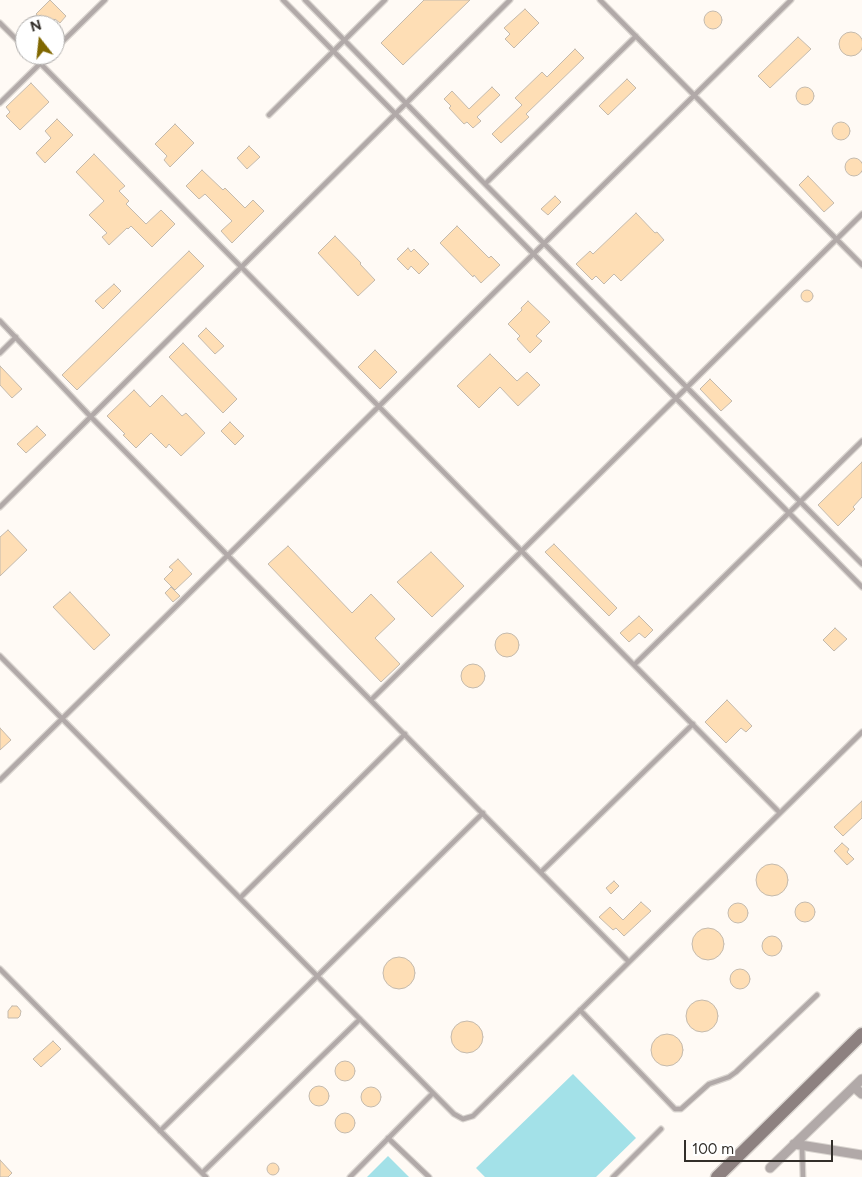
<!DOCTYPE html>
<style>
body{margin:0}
#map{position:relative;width:862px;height:1177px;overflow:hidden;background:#fffaf5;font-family:Figtree,sans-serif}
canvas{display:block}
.north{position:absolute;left:15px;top:15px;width:50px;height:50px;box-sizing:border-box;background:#fff;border:1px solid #adaba9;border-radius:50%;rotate:344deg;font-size:14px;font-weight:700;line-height:20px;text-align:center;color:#322e29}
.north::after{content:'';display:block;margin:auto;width:18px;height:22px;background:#806700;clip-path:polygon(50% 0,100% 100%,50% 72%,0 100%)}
.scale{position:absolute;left:684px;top:1140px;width:149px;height:22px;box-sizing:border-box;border:2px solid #322e29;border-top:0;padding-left:6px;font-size:15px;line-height:18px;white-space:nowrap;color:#322e29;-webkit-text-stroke:4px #fff;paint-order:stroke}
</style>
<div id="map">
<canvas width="862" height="1177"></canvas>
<div class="north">N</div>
<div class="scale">100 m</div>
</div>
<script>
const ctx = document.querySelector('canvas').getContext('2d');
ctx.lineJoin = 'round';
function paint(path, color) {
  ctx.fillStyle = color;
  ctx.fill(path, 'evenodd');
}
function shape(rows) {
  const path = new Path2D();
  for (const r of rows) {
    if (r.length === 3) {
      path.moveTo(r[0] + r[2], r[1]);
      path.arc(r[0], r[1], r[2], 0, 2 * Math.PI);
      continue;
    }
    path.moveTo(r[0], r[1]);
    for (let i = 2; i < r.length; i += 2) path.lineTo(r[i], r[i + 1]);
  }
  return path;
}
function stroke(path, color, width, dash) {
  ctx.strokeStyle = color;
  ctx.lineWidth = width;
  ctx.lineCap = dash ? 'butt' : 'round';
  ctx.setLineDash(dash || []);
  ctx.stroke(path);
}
paint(shape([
 [573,1074,636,1138,596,1177,485,1177,476,1168],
 [388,1156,409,1177,367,1177]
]), '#a3e1e8');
const building = shape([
 [50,0,66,16,60,23,55,19,49,25,33,25,40,19,36,14,50,0],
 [424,0,470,0,403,65,381,43,424,0],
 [525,9,539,23,514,48,505,39,510,34,504,28,525,9],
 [713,20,9],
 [851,44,12],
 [798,37,811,49,770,88,758,76,798,37],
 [575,49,584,58,526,114,529,117,501,143,492,134,522,105,515,98,542,72,547,77,575,49],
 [627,79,636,88,608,115,599,106,627,79],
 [31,83,49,102,20,130,6,116,10,112,6,107,31,83],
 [805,96,9],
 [492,87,500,95,477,117,481,121,473,128,467,122,464,124,449,108,451,106,444,99,452,91,469,109,492,87],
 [57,119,73,135,45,163,36,153,51,138,45,131,57,119],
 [841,131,9],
 [175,124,194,143,170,167,164,160,167,156,155,144,175,124],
 [249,146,260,157,247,169,237,158,249,146],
 [94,154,125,186,119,191,129,201,126,204,146,224,161,210,175,224,152,247,131,226,128,229,127,228,109,245,102,237,107,233,89,215,104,201,76,172,94,154],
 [854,167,9],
 [202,170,223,190,225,188,245,208,253,200,264,211,232,243,221,231,232,221,205,194,199,199,186,186,202,170],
 [808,176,834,203,824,212,799,185,808,176],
 [555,196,561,202,548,215,541,209,555,196],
 [636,213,655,233,657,232,664,240,621,281,614,274,604,284,596,276,592,280,576,264,590,251,593,254,636,213],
 [457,226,489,258,491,256,500,265,481,283,474,275,473,277,440,243,457,226],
 [335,236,361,263,360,264,375,280,358,296,318,253,335,236],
 [408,248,411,252,414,249,429,264,419,274,411,266,408,270,397,259,408,248],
 [189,251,204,266,77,390,62,375,189,251],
 [114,284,121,291,103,309,95,301,114,284],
 [807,296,6],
 [528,301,550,322,536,336,542,341,530,353,517,339,520,336,508,324,522,310,521,308,528,301],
 [206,328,224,346,215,354,198,336,206,328],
 [183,343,237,399,223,413,169,357,183,343],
 [375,350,397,372,380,389,358,367,375,350],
 [490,354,517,381,527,372,540,385,518,406,500,387,479,408,457,386,490,354],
 [0,366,22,389,12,398,0,385,0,366],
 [710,379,732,401,721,411,700,389,710,379],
 [134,390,150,407,162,395,182,416,186,413,205,433,181,456,169,444,166,448,151,433,136,448,123,435,125,434,107,416,134,390],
 [230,422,244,436,235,445,221,431,230,422],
 [37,426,46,435,26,453,17,444,37,426],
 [862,462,862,497,853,507,855,509,838,526,818,505,862,462],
 [8,530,27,550,0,576,0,537,8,530],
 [554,544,617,608,609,616,545,552,554,544],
 [288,546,352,613,371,594,395,619,375,638,400,664,381,682,268,564,288,546],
 [431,552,464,586,432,617,397,582,431,552],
 [178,559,192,574,175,590,164,579,173,570,169,567,178,559],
 [171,587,180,596,173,602,165,593,171,587],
 [70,592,110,635,94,650,53,607,70,592],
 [639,616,653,630,645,638,639,633,629,642,620,633,639,616],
 [835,628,847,639,834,651,823,640,835,628],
 [507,645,12],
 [473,676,12],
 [727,700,752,726,746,732,741,728,726,743,705,722,727,700],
 [0,728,11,740,0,750,0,728],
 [862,801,862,818,843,836,834,827,862,801],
 [842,843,849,849,847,852,854,859,847,865,834,851,842,843],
 [772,880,16],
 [614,881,619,886,611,894,606,888,614,881],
 [805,912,10],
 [641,902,651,911,624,936,616,928,613,930,599,917,610,907,623,920,641,902],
 [738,913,10],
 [708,944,16],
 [772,946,10],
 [399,973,16],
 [740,979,10],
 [702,1016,16],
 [12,1006,17,1006,21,1011,20,1016,18,1018,8,1018,8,1011,12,1006],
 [467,1037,16],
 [667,1050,16],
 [53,1041,61,1049,41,1067,33,1059,53,1041],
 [345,1071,10],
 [319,1096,10],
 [371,1097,10],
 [345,1123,10],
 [0,1160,12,1173,8,1177,0,1177,0,1160],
 [273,1169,6]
]);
paint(building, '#fedeb5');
stroke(building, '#c4baad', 1);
const lane = shape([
 [283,0,862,587],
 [305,0,485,184,862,564],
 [600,0,862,265],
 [0,23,25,48],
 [55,49,105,0],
 [32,55,780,813],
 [0,103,49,55],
 [269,115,385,0],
 [485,184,636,36],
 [0,321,91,417,629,962],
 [0,353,16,337],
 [0,507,510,0],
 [0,656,454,1114,463,1119,473,1116,862,732],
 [634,665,862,441],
 [371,700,862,214],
 [0,780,791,0],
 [541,872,693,724],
 [240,898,405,734],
 [0,969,206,1177],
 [580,1010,675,1109,681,1109,709,1084,729,1077,736,1072,817,995],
 [160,1131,483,813],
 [388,1138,429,1177],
 [802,1145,803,1177],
 [202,1173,360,1019],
 [350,1177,433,1093],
 [613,1177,661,1129]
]);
const street = shape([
 [854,1087,862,1094],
 [794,1144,862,1155],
 [770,1168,862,1079]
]);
const secondary = shape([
 [717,1177,862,1034]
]);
stroke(lane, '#dad5d0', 7);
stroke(street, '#dad5d0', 11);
stroke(secondary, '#dad5d0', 15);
stroke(lane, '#b1a9a8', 4.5);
stroke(street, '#b1a9a8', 9);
stroke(secondary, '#8d8180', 12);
</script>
